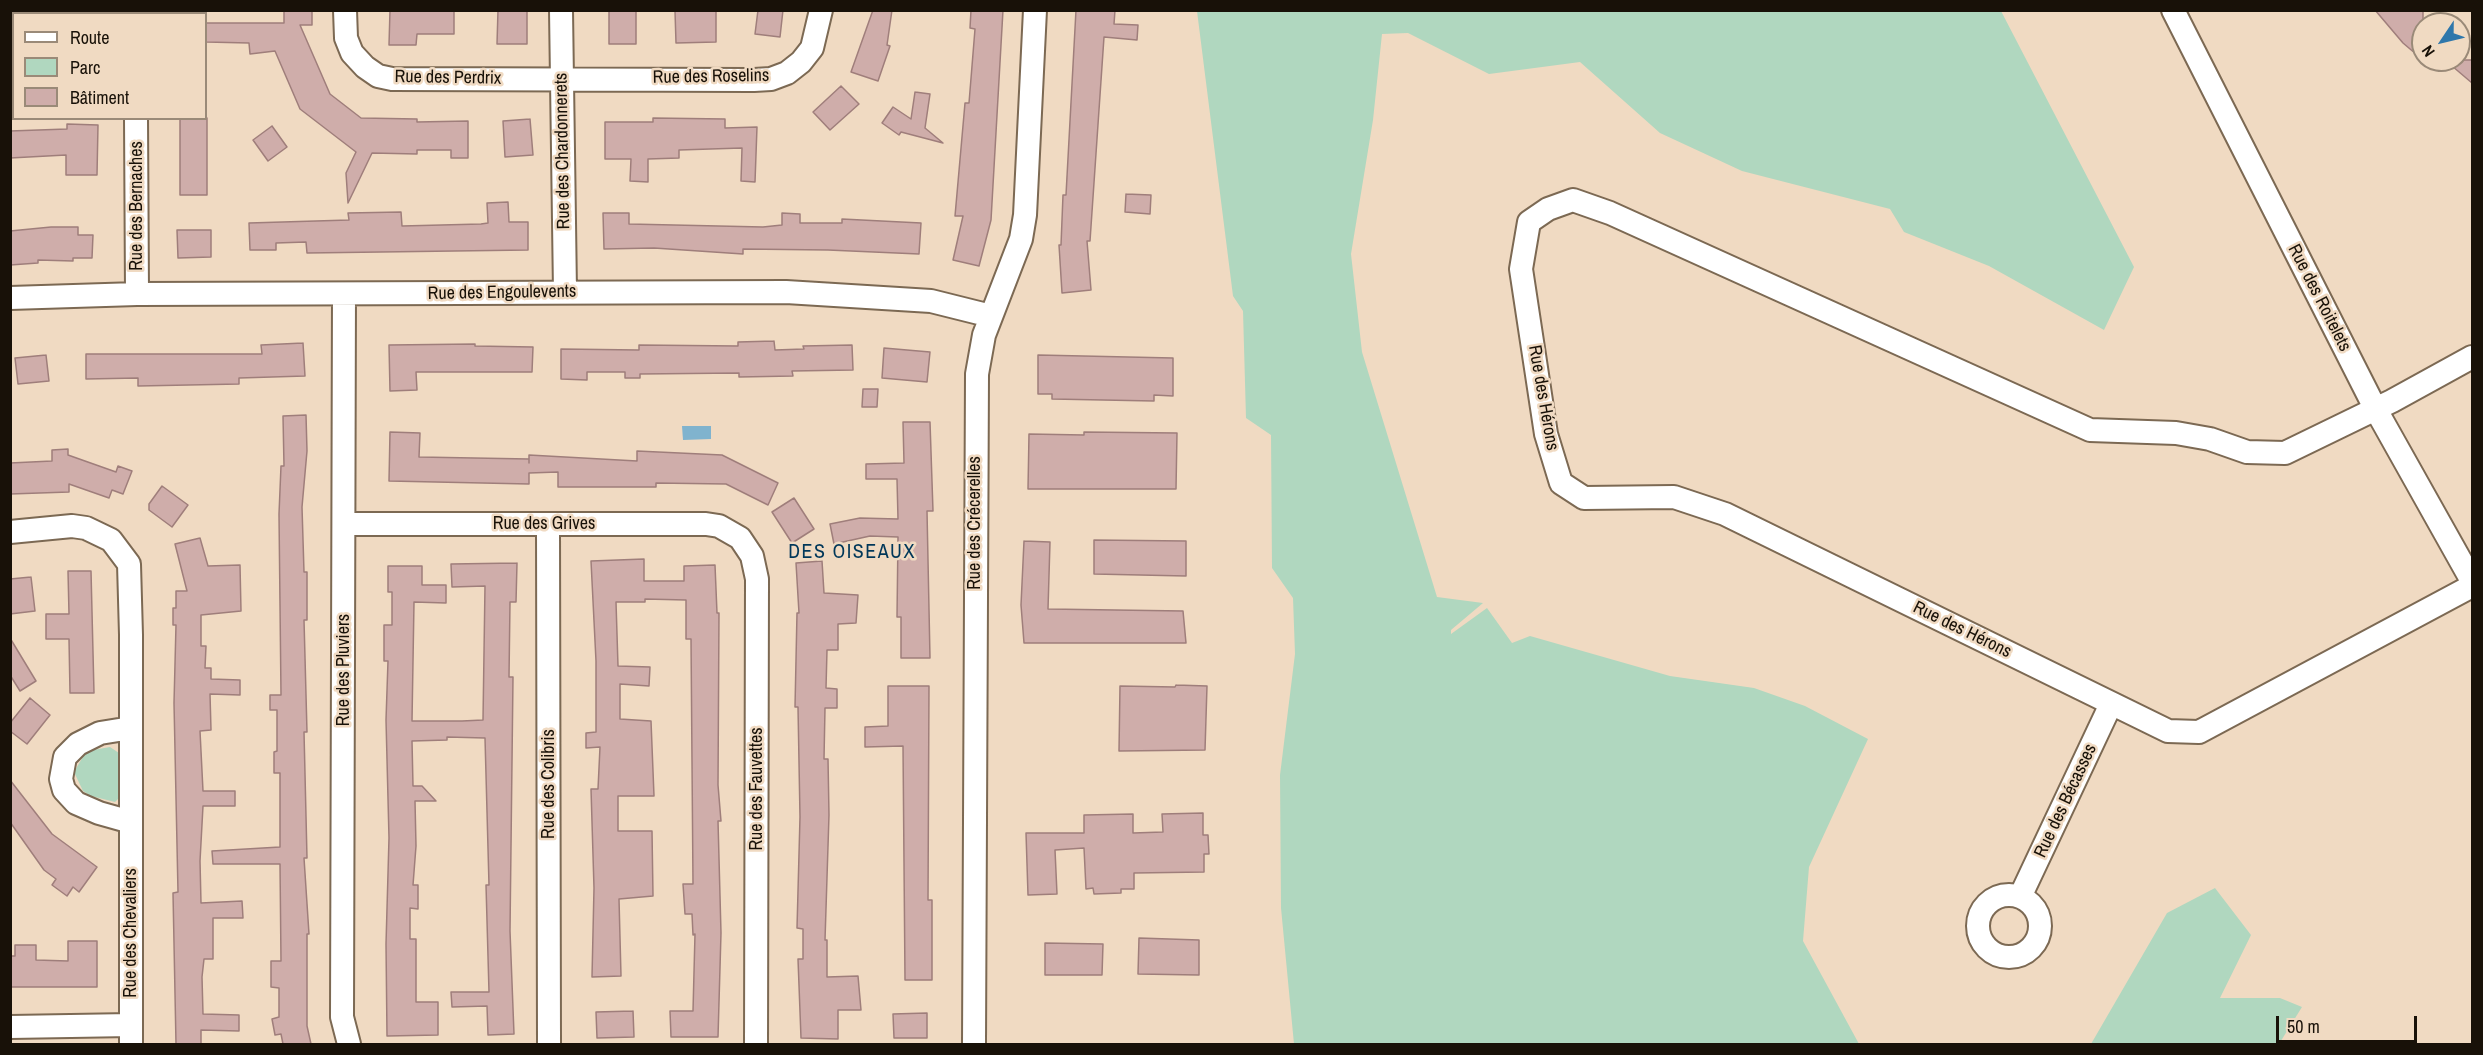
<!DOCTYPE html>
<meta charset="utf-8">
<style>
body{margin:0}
#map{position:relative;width:2483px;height:1055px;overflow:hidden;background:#f0dac2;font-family:"Archivo Narrow",sans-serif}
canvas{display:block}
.frame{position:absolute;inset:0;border:12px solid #181108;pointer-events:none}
.legend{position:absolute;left:12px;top:12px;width:195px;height:108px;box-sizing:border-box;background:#f0dac2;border:2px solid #9a8a78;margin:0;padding:8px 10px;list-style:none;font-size:18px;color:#181108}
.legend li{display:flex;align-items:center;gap:12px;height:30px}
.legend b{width:30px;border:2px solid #9a8a78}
.north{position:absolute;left:2411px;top:12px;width:60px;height:60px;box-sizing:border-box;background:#f0dac2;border:2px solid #9a8a78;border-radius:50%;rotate:235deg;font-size:16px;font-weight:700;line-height:24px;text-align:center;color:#181108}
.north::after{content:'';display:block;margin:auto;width:21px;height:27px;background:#2f77ab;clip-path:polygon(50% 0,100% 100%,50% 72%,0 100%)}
.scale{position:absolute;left:2276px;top:1016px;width:141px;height:27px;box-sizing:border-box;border:3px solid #181108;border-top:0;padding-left:8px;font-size:18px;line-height:21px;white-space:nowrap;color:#181108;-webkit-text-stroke:4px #f0dac2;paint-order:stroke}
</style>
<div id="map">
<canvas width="2483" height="1055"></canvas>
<div class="frame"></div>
<ul class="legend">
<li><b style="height:8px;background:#fff"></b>Route</li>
<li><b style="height:16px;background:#b0d7bf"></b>Parc</li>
<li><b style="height:16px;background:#cfadaa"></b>Bâtiment</li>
</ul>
<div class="north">N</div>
<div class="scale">50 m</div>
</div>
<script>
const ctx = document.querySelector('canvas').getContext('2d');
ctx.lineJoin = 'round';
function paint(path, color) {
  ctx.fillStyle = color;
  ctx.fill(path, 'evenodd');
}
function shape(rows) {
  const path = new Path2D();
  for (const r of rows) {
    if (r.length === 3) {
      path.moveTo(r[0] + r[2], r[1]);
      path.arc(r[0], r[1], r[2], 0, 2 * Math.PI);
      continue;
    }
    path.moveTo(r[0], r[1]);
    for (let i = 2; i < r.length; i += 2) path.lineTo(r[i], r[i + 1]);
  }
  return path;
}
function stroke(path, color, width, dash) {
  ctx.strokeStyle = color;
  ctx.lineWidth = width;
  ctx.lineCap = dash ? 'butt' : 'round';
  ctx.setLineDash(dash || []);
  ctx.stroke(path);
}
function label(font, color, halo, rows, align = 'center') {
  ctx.font = font + ' "Archivo Narrow",sans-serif';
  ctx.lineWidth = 5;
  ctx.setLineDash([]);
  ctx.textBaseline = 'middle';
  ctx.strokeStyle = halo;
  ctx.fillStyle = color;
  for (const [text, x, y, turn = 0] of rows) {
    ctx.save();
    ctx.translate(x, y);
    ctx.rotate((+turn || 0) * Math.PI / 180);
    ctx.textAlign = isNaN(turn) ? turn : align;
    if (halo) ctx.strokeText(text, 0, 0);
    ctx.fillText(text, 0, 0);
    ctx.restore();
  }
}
paint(shape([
 [1197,11,2001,11,2134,267,2104,330,1989,266,1904,232,1890,209,1742,171,1660,133,1580,62,1489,74,1408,33,1382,34,1373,120,1351,254,1362,352,1437,597,1483,603,1451,630,1451,634,1487,608,1512,643,1530,636,1670,676,1754,688,1805,706,1868,739,1809,867,1803,941,1859,1044,1294,1044,1281,908,1280,775,1295,654,1293,598,1272,568,1271,435,1246,418,1243,311,1233,296],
 [110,747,119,753,120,759,121,791,119,798,115,802,91,796,83,791,74,772,84,755,93,750],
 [2215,888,2251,935,2220,998,2280,998,2302,1007,2279,1044,2091,1044,2167,913]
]), '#b0d7bf');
paint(shape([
 [682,426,711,426,711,439,683,440]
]), '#80b3ce');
const building = shape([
 [284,10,312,10,312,25,300,25,330,94,361,118,417,119,417,122,468,121,468,158,451,158,451,150,417,150,417,154,372,153,348,203,346,173,356,152,300,109,275,51,250,54,249,43,206,42,206,23,284,23,284,10],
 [390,10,454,10,454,34,417,34,416,45,389,45,390,10],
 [498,10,527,10,527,44,497,44,498,10],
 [609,10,636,10,636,44,609,44,609,10],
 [716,10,716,42,676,43,675,11,716,10],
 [758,10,783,10,780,37,755,34,758,10],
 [873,10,892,10,887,45,890,46,878,81,851,72,873,10],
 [971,10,1003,10,991,220,979,266,953,260,963,216,955,216,965,103,969,103,975,29,970,28,971,10],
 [1076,10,1115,10,1114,24,1138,25,1137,40,1104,37,1090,241,1087,241,1091,290,1062,293,1059,245,1061,245,1063,195,1066,195,1076,10],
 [2375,10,2423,10,2423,60,2403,43,2375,10],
 [2445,60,2472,60,2472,83,2445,60],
 [841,86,859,104,830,130,813,112,841,86],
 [915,92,930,94,925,128,943,143,901,132,899,135,882,123,893,107,911,119,915,92],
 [180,118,207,118,207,195,180,195,180,118],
 [653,118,725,119,725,128,757,127,755,182,741,181,742,148,679,150,679,158,648,159,648,182,630,181,631,159,605,159,605,122,653,122,653,118],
 [530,119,533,155,505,157,503,121,530,119],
 [67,124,98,125,97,175,66,175,66,155,10,158,10,131,67,129,67,124],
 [272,126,287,147,268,161,253,140,272,126],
 [1126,194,1151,195,1150,214,1125,212,1126,194],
 [508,202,509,222,528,222,528,250,307,253,306,242,276,243,276,250,250,250,249,223,349,220,348,213,401,212,402,226,481,224,488,223,487,203,508,202],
 [603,213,629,213,629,224,763,227,782,225,782,213,800,214,800,223,842,223,842,219,921,223,919,254,828,250,743,249,743,254,654,248,604,249,603,213],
 [51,227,78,227,78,235,93,235,92,258,73,258,73,261,38,260,38,263,10,265,10,231,51,227],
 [177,230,211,230,211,257,178,258,177,230],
 [774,341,775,350,804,349,803,346,852,345,853,370,792,371,793,376,739,377,739,373,640,374,640,378,625,378,625,372,587,372,587,380,561,379,561,349,639,350,639,345,738,346,738,342,774,341],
 [303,343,305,376,239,378,239,384,138,386,138,378,86,379,86,354,262,354,261,345,303,343],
 [475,344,475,346,533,347,532,372,416,372,417,390,390,391,389,345,475,344],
 [884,348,930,352,927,382,882,378,884,348],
 [46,355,49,381,18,384,15,358,46,355],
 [1038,355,1173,358,1173,396,1154,395,1154,401,1052,399,1052,394,1038,394,1038,355],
 [863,389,878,389,877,407,862,407,863,389],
 [306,415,307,451,302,507,304,572,307,572,307,620,304,620,307,732,304,732,307,858,304,858,309,934,307,934,307,1026,311,1044,283,1044,281,1034,275,1035,272,1019,279,1017,279,988,271,987,271,961,281,961,280,864,213,864,212,851,280,847,280,773,274,773,274,752,277,751,277,710,270,710,270,695,281,695,279,514,281,466,284,466,283,416,306,415],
 [903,422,930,422,933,511,927,511,930,658,901,658,901,617,897,617,898,537,870,536,834,544,830,524,860,518,898,519,897,479,866,479,866,464,904,463,903,422],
 [390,432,420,433,419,457,529,459,529,463,529,455,637,461,637,451,722,455,778,483,768,505,726,484,656,483,656,487,558,487,558,472,529,473,529,484,389,481,390,432],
 [1084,432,1177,433,1176,489,1028,489,1029,434,1084,435,1084,432],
 [68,449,68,455,116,472,118,466,132,471,123,494,112,490,109,498,69,484,69,492,10,494,10,463,52,461,52,450,68,449],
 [162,486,188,505,172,527,149,510,149,504,162,486],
 [794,498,814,529,792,543,772,512,794,498],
 [200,538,208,566,240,565,241,611,201,615,201,646,206,646,205,668,211,668,211,679,240,680,240,695,210,694,211,730,200,731,203,791,235,791,235,806,203,806,200,861,201,903,242,901,243,918,213,918,213,959,204,959,202,977,203,1014,239,1015,239,1031,201,1030,201,1044,176,1044,173,893,178,892,174,703,176,625,173,625,173,608,176,608,176,591,187,591,175,544,200,538],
 [1094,540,1186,541,1186,576,1094,574,1094,540],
 [1024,541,1050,542,1048,609,1183,611,1186,643,1024,643,1021,605,1024,541],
 [644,559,644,581,684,581,684,566,715,565,717,613,719,613,718,785,721,821,718,821,721,933,718,1037,671,1037,670,1011,693,1011,695,934,693,935,692,914,685,914,683,884,693,884,691,639,686,639,686,600,645,599,645,602,616,602,618,666,650,667,649,686,620,684,620,719,651,721,654,796,618,796,618,831,652,831,653,896,619,899,621,976,592,977,594,888,591,789,598,789,600,747,586,748,586,733,596,732,596,661,591,561,644,559],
 [822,561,824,593,858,595,856,623,838,624,838,650,827,650,826,688,837,689,837,708,825,708,824,759,828,759,829,815,825,940,827,940,827,977,858,976,861,1010,838,1010,838,1039,801,1038,798,959,803,959,803,929,797,928,800,817,798,707,795,707,797,613,799,613,796,563,822,561],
 [517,563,516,602,510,602,509,677,513,677,510,931,514,1034,488,1035,487,1006,452,1007,451,992,489,992,486,885,489,885,485,738,447,737,447,740,412,741,413,786,422,786,436,801,415,801,416,846,413,885,418,885,418,909,410,908,410,939,416,939,416,1002,438,1002,438,1035,387,1036,386,944,389,838,386,720,388,661,384,661,384,625,392,625,392,592,388,592,388,566,422,566,422,585,446,585,446,603,414,602,412,721,462,721,483,720,485,586,452,587,451,564,517,563],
 [68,571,91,571,94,693,70,693,69,639,46,639,46,614,69,614,68,571],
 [31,577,35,611,10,614,10,579,31,577],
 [10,638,36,681,20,691,10,675,10,638],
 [1176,685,1207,686,1205,750,1119,751,1120,686,1175,687,1176,685],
 [888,686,929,686,928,900,932,900,932,980,905,980,903,746,865,747,865,727,888,726,888,686],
 [30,698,50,715,27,744,10,731,10,723,30,698],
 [10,780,52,834,97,867,79,892,73,887,67,896,52,885,56,879,44,870,10,822,10,780],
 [1203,813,1203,835,1208,835,1209,854,1204,854,1204,872,1134,873,1134,889,1121,889,1121,893,1094,894,1093,888,1086,889,1084,848,1055,850,1057,894,1028,895,1026,833,1084,833,1084,815,1133,814,1133,833,1163,832,1162,814,1203,813],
 [1139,938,1199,940,1199,975,1138,974,1139,938],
 [68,941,97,941,97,987,10,987,10,956,15,956,15,945,36,945,36,960,68,961,68,941],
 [1045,943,1103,944,1102,975,1045,975,1045,943],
 [633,1011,634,1037,597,1038,596,1012,633,1011],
 [927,1013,927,1038,894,1038,893,1014,927,1013]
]);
paint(building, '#cfadaa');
stroke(building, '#9f7e7b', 1.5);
const minor = shape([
 [136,10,136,14],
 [345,10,346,38,352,53,365,67,378,76,392,79,754,80,771,79,787,73,801,62,812,48,821,10],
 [561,10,565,292],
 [2173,10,2375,408,2472,581],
 [10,79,14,79],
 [136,118,137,294],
 [344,294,342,1017,349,1044],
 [10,298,137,294,786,292,931,301,991,316],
 [2472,357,2392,401,2285,453,2247,452,2210,439,2176,433,2090,430,1610,213,1573,200,1548,209,1529,222,1521,269,1546,434,1561,483,1584,498,1674,497,1725,514,2168,731,2199,732,2472,586],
 [345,524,706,524,719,526,740,538,752,556,757,579,756,1044],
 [548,524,549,1044],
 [10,532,72,526,86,528,111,540,129,564,131,635,131,1044],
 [131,728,100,733,78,744,65,757,61,779,64,790,76,803,99,813,131,822],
 [2009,926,31],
 [2020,897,2111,704],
 [10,1027,131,1025],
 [974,1044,977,374,984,335,1021,239,1025,215,1035,10]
]);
stroke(minor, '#7c6953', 26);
stroke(minor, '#fff', 22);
label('18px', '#181108', '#f0dac2', [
 ["Rue des Roselins",711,77,-1],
 ["Rue des Perdrix",448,78,1],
 ["Rue des Chardonnerets",563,151,-91],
 ["Rue des Bernaches",137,206,-90],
 ["Rue des Engoulevents",502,293,-1],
 ["Rue des Roitelets",2319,298,63],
 ["Rue des Hérons",1543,398,80],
 ["Rue des Crécerelles",975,523,-90],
 ["Rue des Grives",544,524],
 ["Rue des Hérons",1962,630,26],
 ["Rue des Pluviers",344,670,-90],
 ["Rue des Colibris",549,784,-90],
 ["Rue des Fauvettes",757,789,-90],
 ["Rue des Bécasses",2066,801,-65],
 ["Rue des Chevaliers",131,933,-90]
]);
ctx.letterSpacing = '1.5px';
label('20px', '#003759', '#f0dac2', [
 ["DES OISEAUX",852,553]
]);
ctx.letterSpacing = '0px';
</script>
